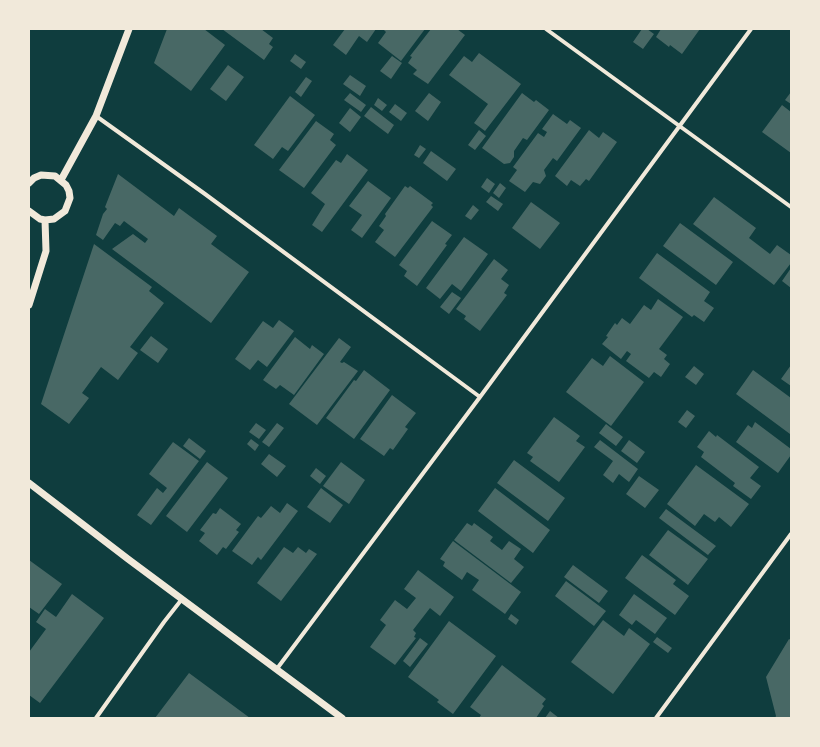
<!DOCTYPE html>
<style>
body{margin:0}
#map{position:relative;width:820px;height:747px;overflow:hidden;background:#0f3d3e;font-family:Montserrat,sans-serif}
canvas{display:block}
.frame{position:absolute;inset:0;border:30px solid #f1e9da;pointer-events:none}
</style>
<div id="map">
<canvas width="820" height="747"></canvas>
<div class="frame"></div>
</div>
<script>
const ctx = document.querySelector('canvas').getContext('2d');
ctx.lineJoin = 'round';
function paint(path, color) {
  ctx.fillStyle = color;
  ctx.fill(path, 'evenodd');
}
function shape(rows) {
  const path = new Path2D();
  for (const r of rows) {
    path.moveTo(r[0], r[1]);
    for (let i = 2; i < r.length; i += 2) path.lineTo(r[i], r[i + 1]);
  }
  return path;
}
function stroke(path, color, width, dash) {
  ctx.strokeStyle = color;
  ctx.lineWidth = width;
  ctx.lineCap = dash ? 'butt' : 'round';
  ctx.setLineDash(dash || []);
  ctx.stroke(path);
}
paint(shape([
 [167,29,204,29,225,45,191,91,154,63],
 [222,29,261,29,273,38,269,44,273,47,264,60],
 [345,29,376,29,367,42,359,36,346,55,333,45],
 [383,29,425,29,401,61,378,43,386,32],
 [431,29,457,29,465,35,428,84,413,74,417,70,408,63,412,57,410,56],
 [642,29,647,29,654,34,643,49,633,42],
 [661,29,700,29,682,54,670,45,669,47,656,37],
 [479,53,521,84,485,131,474,123,488,104,449,75,464,56,472,62],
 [295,54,306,62,301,69,290,61],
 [392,56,402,63,391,79,380,71],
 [228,65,244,77,226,101,210,89],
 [350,75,366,86,360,96,343,84],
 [306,77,312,81,301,97,295,92],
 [791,92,791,104,785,100],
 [350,93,366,105,361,112,344,100],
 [429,93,441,102,428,121,415,111],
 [522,93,534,102,536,100,549,110,527,140,523,138,514,151,514,157,510,163,504,164,482,148],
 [290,96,315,115,288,151,282,147,273,159,254,145],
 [378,98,387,105,382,111,374,105],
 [395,104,407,113,401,121,389,112],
 [782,105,791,112,791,153,762,132],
 [371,107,394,125,388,134,364,116],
 [350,108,361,117,350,132,339,123],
 [553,114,567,124,570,120,581,128,557,161,553,158,544,170,546,176,540,184,533,182,525,192,509,181,517,170,513,167,538,133,544,137,547,132,542,129],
 [316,121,334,134,330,140,336,145,304,188,279,170],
 [479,130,486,136,475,150,468,145],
 [589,130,599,138,603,132,617,142,589,181,586,179,580,186,571,180,567,186,555,176],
 [420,145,426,149,419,158,414,155],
 [431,151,456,169,447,181,423,163],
 [347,154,368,170,322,232,312,225,325,204,311,193,336,160,341,163],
 [118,174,174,216,179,208,217,236,211,244,249,272,211,323,112,249,133,234,145,243,148,239,124,221,120,226,115,223,103,240,96,235,103,214,107,209,105,207],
 [487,178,495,184,489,193,481,187],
 [368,181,391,198,362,238,351,230,362,215,349,206],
 [500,183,506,188,499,198,493,193],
 [405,186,408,188,410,186,433,203,431,205,433,207,395,257,375,242,384,230,379,226,386,216,385,214],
 [491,196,503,204,498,211,486,202],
 [714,197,756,228,749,238,770,254,777,245,791,255,791,263,774,285,693,224],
 [531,202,560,223,540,249,512,228],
 [473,205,479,210,471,220,465,216],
 [432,221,452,235,445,244,447,245,417,286,404,276,407,271,399,265],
 [680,223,733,262,716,285,663,246],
 [464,237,488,254,461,291,452,284,440,299,426,288],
 [94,244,152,287,149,291,164,303,130,347,138,353,118,380,101,367,82,393,89,398,69,424,41,404],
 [657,253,710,292,704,301,714,308,704,322,694,315,692,317,639,278],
 [494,259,508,270,501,279,509,285,504,293,507,295,480,331,464,319,466,316,456,309],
 [791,268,791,288,782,281],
 [452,292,461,298,449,314,440,307],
 [658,299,683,317,659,349,667,355,664,359,670,364,661,377,654,372,649,378,626,361,631,354,627,351,621,359,602,344,608,337,606,336,615,323,617,325,622,318,630,324,644,305,651,310],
 [279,320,294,331,267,367,258,360,250,370,235,359,263,321,273,328],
 [151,336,168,349,158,363,140,350],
 [295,337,310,349,312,345,324,354,294,395,280,385,276,389,263,380],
 [339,338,351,347,340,362,342,363,344,362,358,371,317,425,289,404],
 [610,356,644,382,611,426,566,392,592,358,603,366],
 [791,365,791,386,781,379],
 [694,366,704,374,696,385,685,377],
 [364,370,390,390,354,439,326,418,354,380,356,381],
 [753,370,791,398,791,433,790,434,736,394],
 [392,395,416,413,405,427,408,429,393,450,390,448,384,456,360,439],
 [687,410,695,416,686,428,678,422],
 [554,417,580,436,576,441,585,447,559,482,530,461,533,457,527,453],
 [755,422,791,449,791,455,778,473,736,442,748,425,752,428],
 [256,423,266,430,259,439,249,432],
 [277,423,284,428,269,447,262,442],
 [606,424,623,437,616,446,599,433],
 [709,431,716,437,717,435,759,467,750,478,761,486,751,499,733,486,735,483,701,457,704,452,697,447],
 [189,438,206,451,200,459,183,446],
 [251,439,259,445,255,451,247,444],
 [600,440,638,469,629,482,619,474,613,483,603,475,613,461,594,447],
 [629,440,645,452,637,463,621,451],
 [173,442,199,461,151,525,137,515,157,488,163,493,167,488,149,474],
 [269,454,286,466,277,477,261,464],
 [514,460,565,498,548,521,497,483],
 [207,462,228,478,187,532,166,516],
 [341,462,365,480,349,504,323,486],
 [696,465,749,504,731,527,719,517,715,522,704,514,695,526,667,504],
 [316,468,326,476,320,484,310,476],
 [639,476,659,490,645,508,626,494],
 [321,488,343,505,330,523,307,507],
 [495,488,550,530,533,553,478,511],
 [287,503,298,511,261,560,258,557,252,565,232,551,258,516,261,518,271,506,280,513],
 [220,508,241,524,236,530,239,532,226,549,223,547,217,555,199,541,205,533,200,530,213,513,216,514],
 [666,509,716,546,708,555,659,518],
 [467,523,472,526,474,523,493,537,490,541,502,550,509,541,521,549,514,559,524,567,511,583,454,540],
 [668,530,708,559,688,585,649,555],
 [453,541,521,592,505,614,472,590,479,580,467,572,462,580,443,566,445,562,440,559],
 [284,547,293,553,298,547,306,553,309,549,317,554,281,601,257,583],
 [642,555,676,580,673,584,689,596,675,615,625,578],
 [29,560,62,584,39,614,29,607],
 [573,565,608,591,599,603,564,577],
 [418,570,454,597,440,616,430,608,413,630,416,633,414,637,416,638,395,665,370,647,386,625,380,620,395,600,407,609,416,598,404,589],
 [566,581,606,611,594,626,555,596],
 [72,594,104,618,40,703,29,695,29,652,46,629,36,622,45,609,56,617],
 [634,594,667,618,655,634,636,620,632,625,619,615],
 [511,614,519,620,516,625,508,619],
 [603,620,624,636,629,628,650,644,613,694,571,662],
 [449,621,496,656,453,714,437,702,439,700,408,677],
 [657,637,672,648,668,653,653,642],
 [420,638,428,644,410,667,403,661],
 [789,639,791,640,791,718,775,718,776,716,766,677],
 [502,665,546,699,542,704,544,706,536,718,479,718,481,715,470,707],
 [189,673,250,718,155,718],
 [550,711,559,718,545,718]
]), '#486865');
stroke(shape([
 [546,29,791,207],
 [96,116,205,194,480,397],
 [276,670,480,397,751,29],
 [96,718,164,622,182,599],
 [656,718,791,534]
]), '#f1e9da', 4);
stroke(shape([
 [61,180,96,116,129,29],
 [29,183,34,178,41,175,55,176,66,185,69,191,70,198,65,211,54,219,45,220,40,219,29,211],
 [29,305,46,251,45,220],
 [29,483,128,559,342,718]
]), '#f1e9da', 7);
</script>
